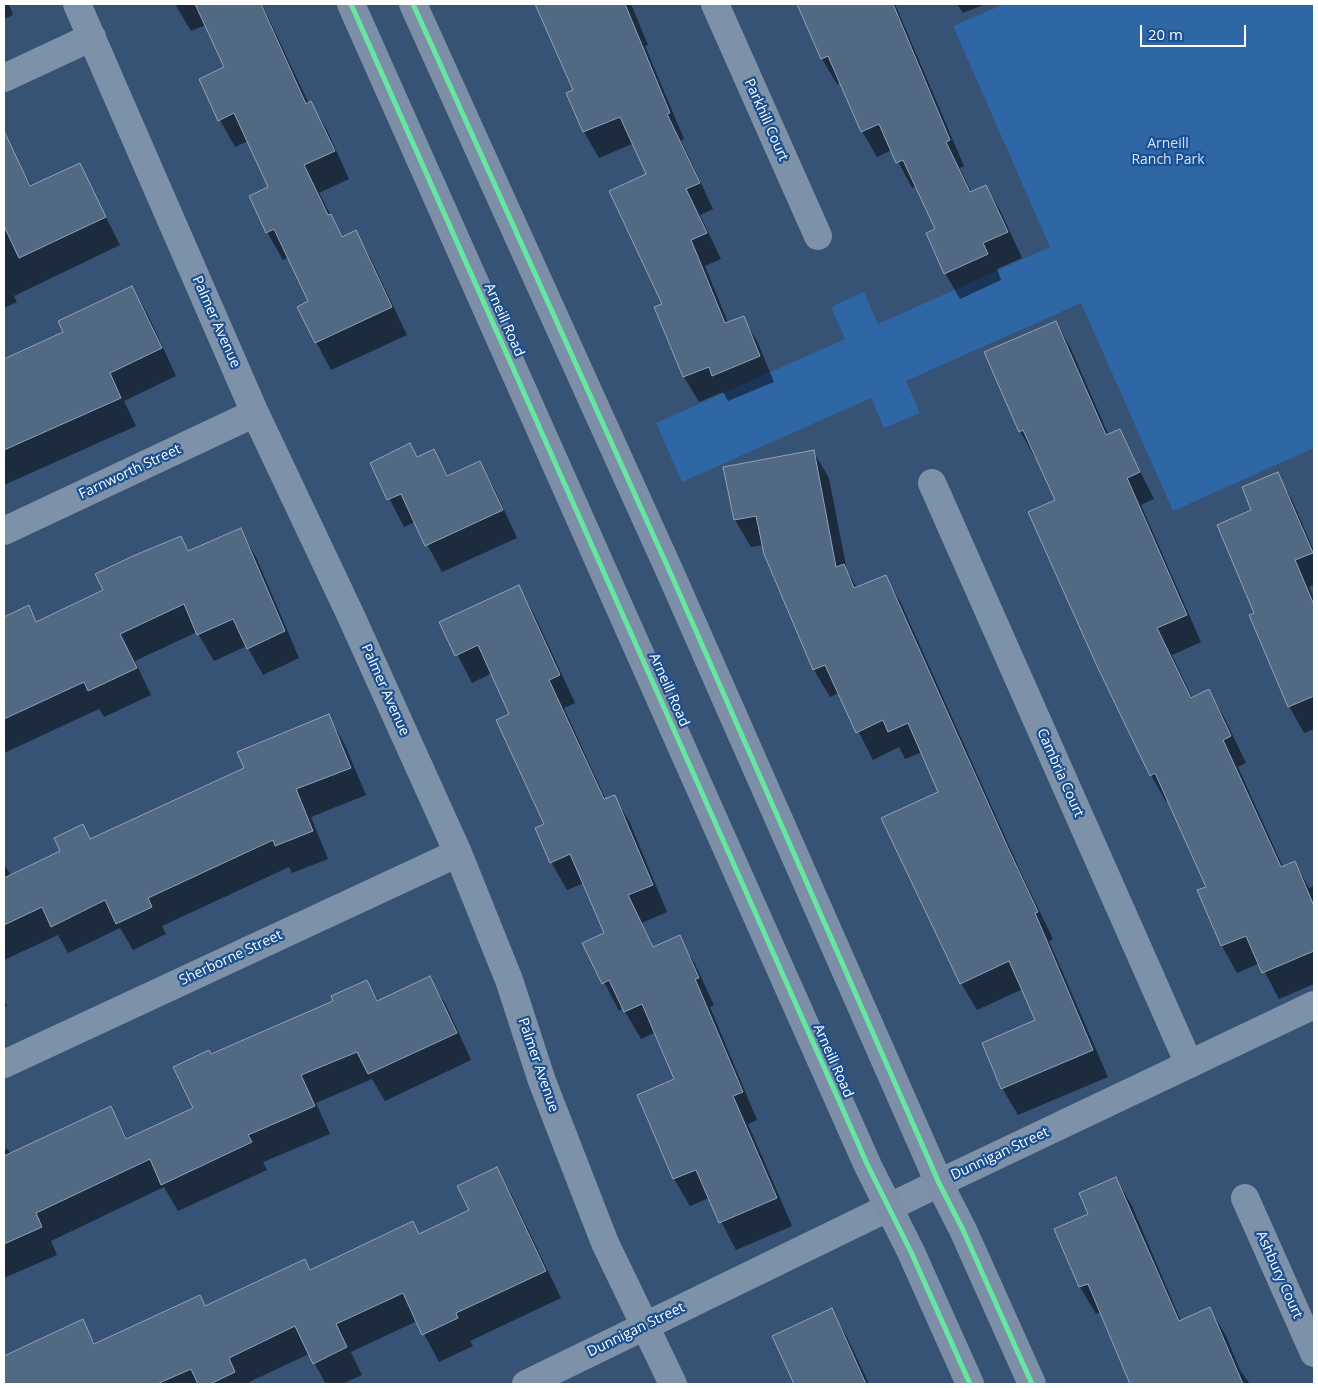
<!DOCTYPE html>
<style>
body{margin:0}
#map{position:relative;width:1318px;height:1388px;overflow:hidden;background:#365274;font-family:"Open Sans",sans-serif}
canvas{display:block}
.frame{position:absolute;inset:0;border:5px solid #fff;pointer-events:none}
.scale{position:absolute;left:1140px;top:25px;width:106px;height:22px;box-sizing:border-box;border:2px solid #fff;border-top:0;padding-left:6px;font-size:15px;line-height:18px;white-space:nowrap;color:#fff;-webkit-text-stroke:4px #1b4f8f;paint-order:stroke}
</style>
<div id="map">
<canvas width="1318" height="1388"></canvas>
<div class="frame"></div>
<div class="scale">20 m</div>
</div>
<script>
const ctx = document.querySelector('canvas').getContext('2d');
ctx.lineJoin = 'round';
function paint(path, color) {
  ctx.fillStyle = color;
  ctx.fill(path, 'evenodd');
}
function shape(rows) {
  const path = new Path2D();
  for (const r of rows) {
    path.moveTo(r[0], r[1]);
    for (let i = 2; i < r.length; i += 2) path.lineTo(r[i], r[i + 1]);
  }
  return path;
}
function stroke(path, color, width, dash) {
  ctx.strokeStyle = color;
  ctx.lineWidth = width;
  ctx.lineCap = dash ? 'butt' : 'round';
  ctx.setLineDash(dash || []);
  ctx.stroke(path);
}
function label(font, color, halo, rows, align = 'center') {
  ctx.font = font + ' "Open Sans",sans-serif';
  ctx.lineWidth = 4.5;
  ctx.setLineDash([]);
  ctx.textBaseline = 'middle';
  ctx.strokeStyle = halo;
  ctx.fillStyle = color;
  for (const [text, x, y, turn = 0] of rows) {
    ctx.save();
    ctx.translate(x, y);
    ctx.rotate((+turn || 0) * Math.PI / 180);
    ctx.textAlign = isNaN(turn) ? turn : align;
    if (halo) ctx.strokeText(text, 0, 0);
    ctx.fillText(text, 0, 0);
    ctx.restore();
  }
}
paint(shape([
 [1004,4,1314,4,1314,448,1173,511,1081,303,906,381,920,413,884,428,871,398,682,482,656,423,845,339,831,307,864,292,878,324,1050,247,953,26]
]), '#2f66a5');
paint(shape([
 [4,4,9,4,13,15,4,19],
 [175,4,262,4,309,104,311,103,327,130,349,179,319,193,343,238,356,232,371,259,407,335,331,370,316,342,310,302,289,257,283,260,267,232,270,187,248,141,235,147,220,120,226,68,206,25,191,31],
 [537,4,631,4,648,45,645,46,684,139,681,140,713,209,700,215,721,259,705,266,728,323,743,317,758,343,774,382,728,401,723,392,699,402,684,377,656,308,663,305,647,174,634,143,599,158,584,132,568,93,574,91],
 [798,4,895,4,964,166,960,168,972,193,986,186,1001,212,1022,258,997,269,1001,280,960,299,945,273,937,230,917,186,912,188,892,150,877,157,862,131,841,82,837,84,822,59],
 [957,4,986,4,963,13],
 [15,157,32,186,79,164,120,245,14,296,17,302,4,308,4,162],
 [132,288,148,315,176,376,124,401,136,426,4,485,4,360,64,332],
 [1056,322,1071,349,1109,436,1120,431,1154,499,1141,505,1201,642,1172,655,1193,699,1208,690,1224,717,1246,763,1238,767,1283,867,1295,862,1309,888,1314,886,1314,984,1279,999,1260,963,1237,973,1222,946,1199,891,1208,887,1169,800,1166,802,1151,775,1057,500,1037,457,1035,458,1020,431],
 [434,451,448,476,480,462,495,490,517,538,442,572,415,522,404,527,371,463,417,458],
 [813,451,829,478,847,571,857,588,885,576,901,603,1023,877,1053,939,1049,941,1108,1077,1018,1115,1002,1088,1037,1021,1023,989,977,1010,961,983,940,793,922,752,905,759,899,747,873,760,839,693,830,697,814,670,763,545,751,547,735,520,725,468],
 [1277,473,1292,500,1314,551,1314,585,1309,587,1314,599,1314,729,1304,733,1289,706,1256,614,1253,511],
 [240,530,256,557,299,658,263,675,247,646,214,661,197,632,135,661,151,695,104,717,99,709,4,753,4,649,8,647,4,639,4,618,28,607,37,623,105,591,181,537,189,552],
 [518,586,534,614,575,703,564,708,606,800,614,796,630,823,667,912,642,923,654,948,679,937,695,964,714,1005,710,1007,757,1120,748,1124,792,1226,736,1250,709,1198,690,1206,674,1179,639,1095,676,1079,656,1032,641,1039,623,1008,619,1011,584,943,605,933,584,883,567,890,551,862,545,825,510,714,492,673,472,683,441,623],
 [328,716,344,743,366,795,311,817,328,859,292,873,289,867,162,926,166,934,133,950,120,928,68,953,58,935,4,960,4,865,12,876,62,852,82,826,91,840,245,769],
 [430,978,446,1005,471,1060,385,1101,372,1079,316,1103,330,1134,263,1162,267,1170,178,1211,164,1187,51,1241,57,1255,4,1278,4,1150,8,1149,11,1154,111,1108,128,1140,194,1109,210,1056,335,1001,367,981,379,1002],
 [4,999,7,1006,4,1007],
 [497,1168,512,1196,561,1298,470,1341,473,1346,439,1362,417,1321,351,1352,362,1375,342,1384,326,1384,309,1354,245,1384,4,1384,4,1358,82,1321,96,1345,205,1307,305,1260,311,1271,413,1223,420,1235,470,1210],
 [1116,1178,1132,1206,1181,1321,1210,1309,1226,1336,1240,1370,1250,1384,1132,1384,1101,1312,1096,1314,1080,1287,1056,1229,1090,1215],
 [831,1310,847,1337,869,1384,795,1384,774,1336]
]), '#0007');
const building = shape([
 [195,4,261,4,306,104,311,101,335,151,304,165,328,215,331,214,342,237,356,230,392,307,315,343,297,307,308,301,274,229,266,233,249,196,268,187,234,113,218,121,199,79,224,67,195,4],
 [535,4,625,4,670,113,667,114,700,183,686,189,707,233,691,240,725,323,744,316,760,356,712,376,709,367,683,377,654,307,662,304,609,191,646,174,620,117,583,132,566,93,573,90,535,4],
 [797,4,893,4,950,140,946,142,970,192,986,185,1008,232,983,243,988,254,944,274,926,233,935,229,903,160,896,163,879,124,861,132,828,56,821,59,797,4],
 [4,131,30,186,80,163,106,217,19,258,4,226,4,131],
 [132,286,162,348,110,373,121,398,4,450,4,359,63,332,58,321,132,286],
 [1056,321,1106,435,1120,429,1140,472,1127,478,1187,615,1157,628,1191,698,1209,689,1231,736,1223,740,1281,867,1295,861,1314,906,1314,951,1262,973,1246,936,1221,946,1197,890,1206,887,1155,773,1150,776,1097,666,1028,512,1055,500,1023,430,1019,432,984,352,1056,321],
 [410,443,417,457,434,449,447,476,480,461,503,510,425,546,401,494,387,500,370,463,410,443],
 [814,450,836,567,844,564,854,588,886,575,1008,848,1038,912,1035,913,1093,1050,1001,1089,982,1043,1035,1020,1009,961,960,984,881,818,938,792,908,723,888,732,883,720,856,733,825,665,813,670,764,554,756,516,734,520,723,467,814,450],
 [1278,472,1313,553,1295,560,1314,605,1314,696,1288,707,1249,615,1254,613,1217,525,1251,510,1242,487,1278,472],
 [241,528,285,631,247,649,233,619,197,635,184,604,120,634,137,668,88,691,84,682,4,719,4,617,29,605,36,622,103,590,95,574,133,556,181,536,188,551,241,528],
 [519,585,560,675,549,680,604,799,615,795,653,885,628,895,653,947,680,935,699,978,695,979,743,1092,733,1096,777,1198,719,1223,696,1170,673,1179,647,1118,637,1095,674,1079,642,1004,624,1012,609,980,602,984,582,943,604,933,570,854,550,863,535,828,544,824,496,720,509,714,478,645,455,656,439,622,519,585],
 [329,714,351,768,296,789,313,831,275,846,273,840,148,898,152,907,116,924,105,900,51,927,42,907,4,925,4,878,60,851,54,838,83,824,90,839,244,768,237,752,329,714],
 [430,976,457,1033,368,1074,357,1052,301,1075,315,1106,248,1135,252,1142,161,1185,150,1159,36,1213,42,1227,4,1244,4,1156,111,1106,126,1139,193,1108,173,1067,209,1050,211,1054,333,1001,331,996,367,980,377,1001,430,976],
 [497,1167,546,1271,456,1313,458,1318,422,1335,403,1293,336,1324,347,1347,313,1364,295,1326,229,1358,235,1372,210,1384,198,1384,191,1369,157,1384,4,1384,4,1356,83,1319,94,1344,200,1295,205,1306,305,1259,310,1270,413,1221,419,1234,469,1210,457,1186,497,1167],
 [1116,1177,1179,1321,1210,1307,1243,1384,1130,1384,1088,1284,1079,1287,1054,1229,1088,1214,1079,1193,1116,1177],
 [832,1308,866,1384,794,1384,772,1336,832,1308]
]);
paint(building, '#526984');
stroke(building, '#92a2b6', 1);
stroke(shape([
 [77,4,255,413,351,616,458,853,509,980,542,1081,605,1243,673,1384],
 [715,4,818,236],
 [4,78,92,37],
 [932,483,1189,1064],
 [4,531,255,413],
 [4,1064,458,853],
 [1245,1198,1314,1353],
 [526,1384,939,1183,1314,1005]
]), '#7d92a8', 28);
stroke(shape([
 [351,4,868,1166,911,1252,970,1384],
 [413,4,670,572,939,1183,963,1230,1032,1384]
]), '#7d8ea7', 28);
stroke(shape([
 [351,4,868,1166,911,1252,970,1384],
 [413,4,670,572,939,1183,963,1230,1032,1384]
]), '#66e7a1', 5);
label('14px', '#fff', '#1b4f8f', [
 ["Parkhill Court",766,120,66],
 ["Arneill Road",504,320,66],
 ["Palmer Avenue",216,322,66],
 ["Farnworth Street",130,472,-25],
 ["Palmer Avenue",385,690,66],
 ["Arneill Road",669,690,66],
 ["Cambria Court",1060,773,66],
 ["Sherborne Street",231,958,-25],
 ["Arneill Road",833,1061,66],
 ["Palmer Avenue",538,1065,71],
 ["Dunnigan Street",1000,1154,-25],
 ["Ashbury Court",1279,1275,66],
 ["Dunnigan Street",636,1330,-26]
]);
label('14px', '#cfe3fa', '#1b4f8f', [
 ["Arneill",1168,144],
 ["Ranch Park",1168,160]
]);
</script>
